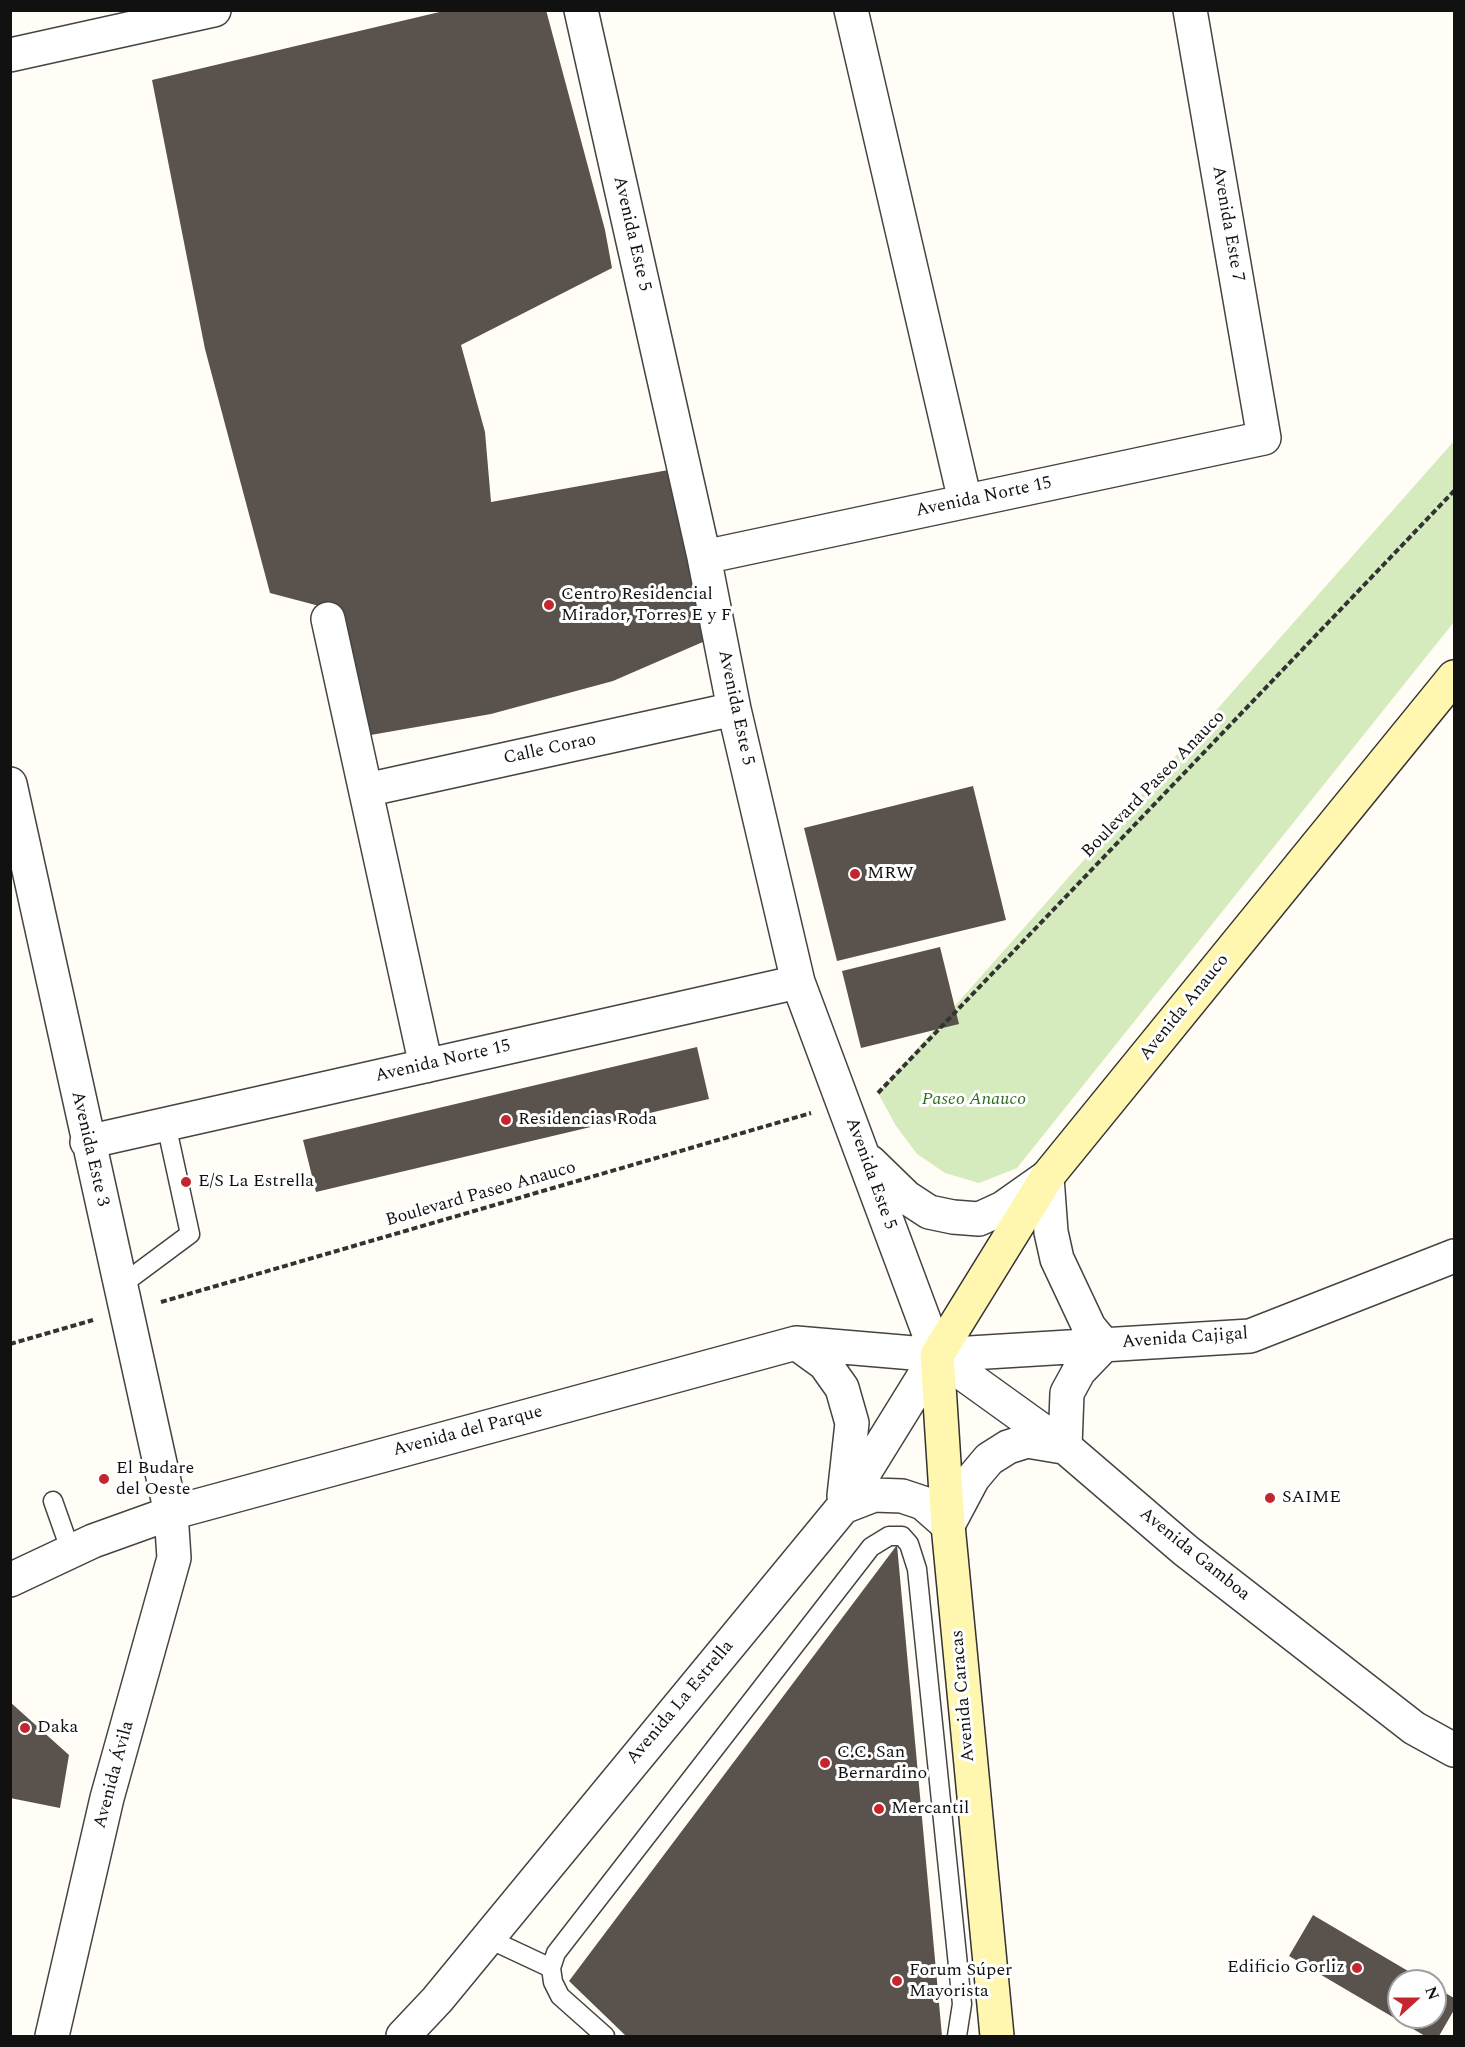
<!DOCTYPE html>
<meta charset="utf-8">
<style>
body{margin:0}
#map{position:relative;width:1465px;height:2047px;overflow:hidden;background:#fffdf5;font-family:Spectral,serif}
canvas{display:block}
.frame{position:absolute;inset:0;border:12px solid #111;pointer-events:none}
.north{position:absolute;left:1387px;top:1969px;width:60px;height:60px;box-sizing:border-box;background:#fff;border:2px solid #a0a0a0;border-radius:50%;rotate:69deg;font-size:16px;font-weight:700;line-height:24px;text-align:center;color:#111}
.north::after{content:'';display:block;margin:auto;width:21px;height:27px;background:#c4262e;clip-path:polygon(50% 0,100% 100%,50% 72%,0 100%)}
</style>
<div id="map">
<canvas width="1465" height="2047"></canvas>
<div class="frame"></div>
<div class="north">N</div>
</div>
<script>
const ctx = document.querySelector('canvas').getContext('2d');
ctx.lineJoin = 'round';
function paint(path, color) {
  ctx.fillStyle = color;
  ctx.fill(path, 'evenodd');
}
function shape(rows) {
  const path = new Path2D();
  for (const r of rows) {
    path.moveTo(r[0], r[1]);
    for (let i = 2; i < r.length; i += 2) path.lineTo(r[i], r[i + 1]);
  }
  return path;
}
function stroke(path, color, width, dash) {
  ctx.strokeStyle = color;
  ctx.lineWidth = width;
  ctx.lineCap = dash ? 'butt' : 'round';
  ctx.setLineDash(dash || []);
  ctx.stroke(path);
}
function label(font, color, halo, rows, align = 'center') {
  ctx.font = font + ' Spectral,serif';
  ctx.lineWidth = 6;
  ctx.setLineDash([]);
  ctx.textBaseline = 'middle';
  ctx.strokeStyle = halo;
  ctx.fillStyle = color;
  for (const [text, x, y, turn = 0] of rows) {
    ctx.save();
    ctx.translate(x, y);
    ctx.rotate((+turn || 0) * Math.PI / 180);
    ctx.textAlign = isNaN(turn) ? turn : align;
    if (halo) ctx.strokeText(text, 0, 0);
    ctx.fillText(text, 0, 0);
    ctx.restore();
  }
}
paint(shape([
 [1454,441,1454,622,1017,1168,979,1183,945,1173,917,1154,896,1126,878,1093]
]), '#d5ebbd');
paint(shape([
 [448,10,546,10,605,230,612,268,461,345,485,432,491,502,674,469,712,638,613,681,491,714,365,736,342,612,270,593,205,349,152,80],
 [973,786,1006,920,837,961,804,828],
 [940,947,959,1024,861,1048,842,971],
 [697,1047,709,1099,316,1192,303,1140],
 [897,1545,942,2036,626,2036,569,1981],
 [10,1702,69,1755,60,1808,10,1798],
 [1313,1915,1425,1981,1399,1981,1399,2017,1435,2017,1435,1987,1454,1998,1454,2010,1439,2036,1425,2036,1289,1956]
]), '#5a524d');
const lane = shape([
 [120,1286,190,1234,166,1124],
 [53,1501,71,1552],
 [487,1938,551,1968],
 [605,2036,560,1996,553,1982,551,1968,556,1953,871,1547,889,1536,902,1536,909,1544,917,1569,962,2004,957,2036]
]);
const street = shape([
 [581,10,704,557,734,709,798,982,937,1355],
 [851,10,965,501],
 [10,55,214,10],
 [704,557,1264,438,1190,10],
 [328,619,426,1066],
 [10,784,171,1513,174,1558,107,1798,52,2036],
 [366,790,734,709],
 [87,1142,798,982],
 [870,1162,906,1197,929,1212,953,1217,979,1219,1003,1208,1047,1177,1051,1232,1057,1259,1089,1327,1104,1345],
 [796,1343,825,1364,842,1388,852,1423,844,1496],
 [937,1355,1065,1447,1185,1550,1414,1728,1454,1750],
 [1065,1447,1067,1393,1079,1371,1104,1345],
 [843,1507,874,1495,902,1496,923,1503,948,1525,973,1478,989,1459,1008,1447,1027,1441,1063,1447],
 [10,1580,93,1541,171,1513,796,1343,937,1355,1250,1336,1454,1256],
 [403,2036,437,2000,843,1507,937,1355]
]);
const secondary = shape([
 [997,2036,948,1525,937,1355,1047,1177,1454,677]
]);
stroke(lane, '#444', 21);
stroke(street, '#444', 36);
stroke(secondary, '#333', 36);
stroke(shape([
 [878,1093,1454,491],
 [161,1302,811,1113],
 [10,1344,93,1320]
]), '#333', 4, [6, 3]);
stroke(lane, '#fff', 18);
stroke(street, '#fff', 33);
stroke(secondary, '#fff6b0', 33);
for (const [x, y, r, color] of [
 [549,605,6,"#c4262e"],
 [855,874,6,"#c4262e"],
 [506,1120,6,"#c4262e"],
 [186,1182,6,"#c4262e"],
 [104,1479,6,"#c4262e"],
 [1270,1498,6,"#c4262e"],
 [25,1728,6,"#c4262e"],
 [825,1763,6,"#c4262e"],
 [879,1809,6,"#c4262e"],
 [1357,1968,6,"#c4262e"],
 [897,1981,6,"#c4262e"]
]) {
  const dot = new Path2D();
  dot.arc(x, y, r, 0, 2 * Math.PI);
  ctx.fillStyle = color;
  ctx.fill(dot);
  stroke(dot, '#fff', 2);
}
label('18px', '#111', '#fff', [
 ["Avenida Este 7",1227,224,80],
 ["Avenida Este 5",631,234,77],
 ["Avenida Norte 15",984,498,-12],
 ["Avenida Este 5",735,708,78],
 ["Calle Corao",550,750,-12],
 ["Boulevard Paseo Anauco",1154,785,-46],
 ["Avenida Anauco",1185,1008,-51],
 ["Avenida Norte 15",443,1062,-13],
 ["Avenida Este 3",89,1149,77],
 ["Avenida Este 5",870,1174,70],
 ["Boulevard Paseo Anauco",481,1195,-16],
 ["Avenida Cajigal",1185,1339,-4],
 ["Avenida del Parque",468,1432,-15],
 ["Avenida Gamboa",1194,1555,39],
 ["Avenida Caracas",964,1696,-95],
 ["Avenida La Estrella",681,1703,-50],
 ["Avenida Ávila",115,1775,-75]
]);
label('18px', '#111', '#fff', [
 ["Centro Residencial",561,595],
 ["Mirador, Torres E y F",561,616],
 ["MRW",867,874],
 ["Residencias Roda",518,1120],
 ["E/S La Estrella",198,1182],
 ["El Budare",116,1469],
 ["del Oeste",116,1490],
 ["SAIME",1282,1498],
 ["Daka",37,1728],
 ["C.C. San",837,1753],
 ["Bernardino",837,1774],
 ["Mercantil",891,1809],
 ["Edificio Gorliz",1345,1968,"right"],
 ["Forum Súper",909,1971],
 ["Mayorista",909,1992]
], 'left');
label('italic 18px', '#2f6b1f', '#fff', [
 ["Paseo Anauco",974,1100]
]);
</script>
